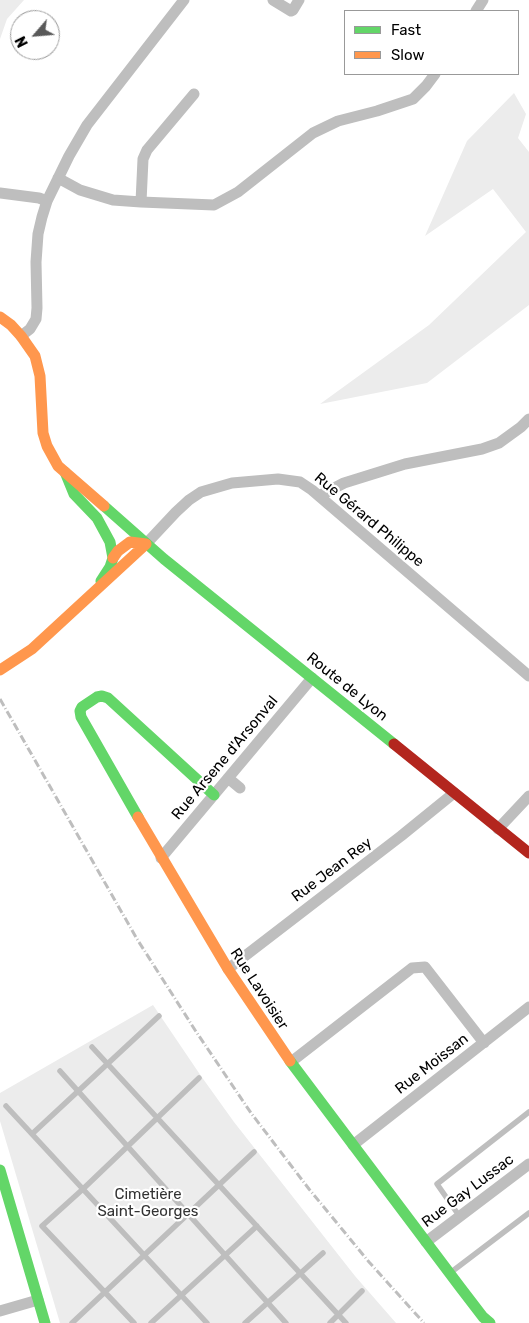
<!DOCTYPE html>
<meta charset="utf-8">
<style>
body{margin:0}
#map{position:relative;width:529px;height:1323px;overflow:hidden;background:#fff;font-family:Rubik,sans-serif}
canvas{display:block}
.legend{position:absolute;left:344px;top:10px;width:175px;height:65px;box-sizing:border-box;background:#fff;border:1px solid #999;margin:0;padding:6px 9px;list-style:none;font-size:15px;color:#000}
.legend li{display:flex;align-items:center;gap:10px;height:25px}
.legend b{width:25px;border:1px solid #999}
.north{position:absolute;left:10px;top:10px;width:50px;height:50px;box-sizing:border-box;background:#fff;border:1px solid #999;border-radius:50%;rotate:243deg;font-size:14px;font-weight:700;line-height:20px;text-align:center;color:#000}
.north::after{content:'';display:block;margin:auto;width:18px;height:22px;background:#595959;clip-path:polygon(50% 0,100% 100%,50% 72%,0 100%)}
</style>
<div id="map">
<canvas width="529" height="1323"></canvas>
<ul class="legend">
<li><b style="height:6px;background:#63d668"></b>Fast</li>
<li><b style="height:6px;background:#ff974d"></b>Slow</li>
</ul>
<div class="north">N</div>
</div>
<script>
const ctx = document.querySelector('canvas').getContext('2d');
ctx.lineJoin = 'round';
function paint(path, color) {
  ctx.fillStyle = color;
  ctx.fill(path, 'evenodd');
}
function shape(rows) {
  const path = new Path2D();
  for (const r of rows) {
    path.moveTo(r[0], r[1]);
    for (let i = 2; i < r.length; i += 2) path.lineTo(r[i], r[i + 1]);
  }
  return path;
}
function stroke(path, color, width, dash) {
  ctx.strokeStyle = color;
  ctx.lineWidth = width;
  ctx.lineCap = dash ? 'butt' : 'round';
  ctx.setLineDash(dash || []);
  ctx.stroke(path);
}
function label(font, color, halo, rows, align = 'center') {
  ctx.font = font + ' Rubik,sans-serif';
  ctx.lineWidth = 4.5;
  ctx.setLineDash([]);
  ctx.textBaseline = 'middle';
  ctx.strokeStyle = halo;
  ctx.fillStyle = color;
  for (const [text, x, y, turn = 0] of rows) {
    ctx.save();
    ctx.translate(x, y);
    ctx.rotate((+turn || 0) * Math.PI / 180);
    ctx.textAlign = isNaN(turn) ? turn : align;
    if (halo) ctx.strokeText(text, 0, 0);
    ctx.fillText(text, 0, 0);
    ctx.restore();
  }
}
paint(shape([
 [0,0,24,0,7,19,0,39],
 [514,93,526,114,518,138,529,152,529,305,427,383,320,404,429,325,526,232,493,189,425,236,467,141],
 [153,1005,201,1076,234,1122,355,1276,396,1323,60,1323,0,1121,0,1093]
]), '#ececec');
stroke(shape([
 [92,1047,346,1323],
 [60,1071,286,1323],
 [6,1106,207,1323],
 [32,1134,159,1016],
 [460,1217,437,1184,529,1112],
 [450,1273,529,1213],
 [72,1323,254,1152],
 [134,1323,42,1226,83,1189,199,1078],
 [151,1323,257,1226],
 [245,1323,323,1253],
 [330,1323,362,1291]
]), '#bebebe', 5.5);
stroke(shape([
 [273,0,291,11,293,10,299,0],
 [476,11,483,0],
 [58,178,80,190,113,200,141,202,214,205,238,192,313,133,338,121,377,111,413,99,426,86,435,74],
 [0,193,39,198,47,201],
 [141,202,143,159,147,150,194,94],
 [21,336,30,329,36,319,37,308,36,262,38,234,42,217,47,201,69,156,87,125,184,0],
 [319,496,344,483,405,464,482,449,499,443,521,427,529,419],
 [146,544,176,512,189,500,201,492,232,483,278,479,300,482,312,490,529,676],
 [228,778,240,788],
 [498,829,529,796],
 [161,858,312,678],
 [228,969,401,836,454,793],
 [291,1062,412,968,425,967,484,1043],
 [353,1145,529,1007],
 [426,1242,529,1164],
 [0,1311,38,1300]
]), '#bebebe', 11);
stroke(shape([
 [65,472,74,494,97,518,110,542,113,558,110,567,101,581],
 [104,506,164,559,394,744],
 [138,817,81,717,80,711,82,707,97,697,102,696,108,698,214,795],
 [290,1061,460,1287,483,1317,490,1323],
 [0,1170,45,1323]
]), '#63d668', 11);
stroke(shape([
 [0,317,11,325,21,336,35,356,40,376,43,433,47,446,58,466,104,506],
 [113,558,118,551,130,542,146,544],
 [0,670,32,649,146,544],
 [138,817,228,969,290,1061]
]), '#ff974d', 11);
stroke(shape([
 [394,744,529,853]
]), '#b3261e', 11);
stroke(shape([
 [0,699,137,939,195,1030,251,1113,309,1189,369,1262,424,1323]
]), '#bebebe', 3, [8, 2.5, 1, 2.5]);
label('15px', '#000', '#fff', [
 ["Rue Gérard Philippe",369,520,40],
 ["Route de Lyon",347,687,39],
 ["Rue Arsene d'Arsonval",225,758,-50],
 ["Rue Jean Rey",332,870,-37],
 ["Rue Lavoisier",259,989,57],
 ["Rue Moissan",432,1064,-38],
 ["Rue Gay Lussac",468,1191,-37]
]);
label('15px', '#333', '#fff', [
 ["Cimetière",148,1195],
 ["Saint-Georges",148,1212]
]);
</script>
